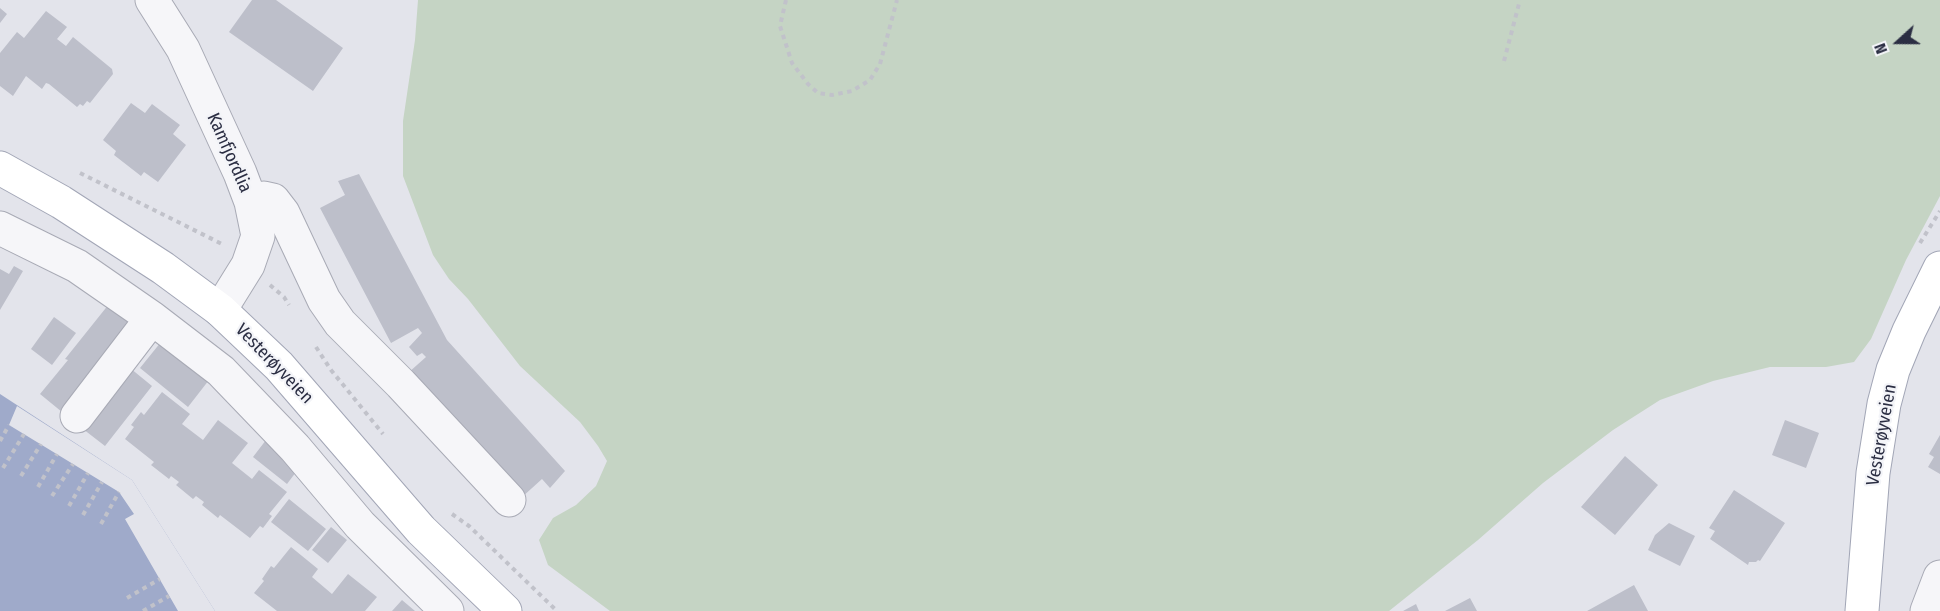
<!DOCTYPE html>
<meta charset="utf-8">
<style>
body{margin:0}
#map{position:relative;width:1940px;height:611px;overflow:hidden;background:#e3e4eb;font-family:"Fira Sans Condensed",sans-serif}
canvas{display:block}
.north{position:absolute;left:1868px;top:12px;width:60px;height:60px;-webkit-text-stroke:4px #f3f4f8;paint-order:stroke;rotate:249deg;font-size:16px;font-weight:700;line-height:24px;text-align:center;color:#2b2e43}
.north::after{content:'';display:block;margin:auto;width:21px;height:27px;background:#2b2e43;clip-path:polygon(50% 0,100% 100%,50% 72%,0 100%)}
</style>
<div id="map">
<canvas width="1940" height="611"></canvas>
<div class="north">N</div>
</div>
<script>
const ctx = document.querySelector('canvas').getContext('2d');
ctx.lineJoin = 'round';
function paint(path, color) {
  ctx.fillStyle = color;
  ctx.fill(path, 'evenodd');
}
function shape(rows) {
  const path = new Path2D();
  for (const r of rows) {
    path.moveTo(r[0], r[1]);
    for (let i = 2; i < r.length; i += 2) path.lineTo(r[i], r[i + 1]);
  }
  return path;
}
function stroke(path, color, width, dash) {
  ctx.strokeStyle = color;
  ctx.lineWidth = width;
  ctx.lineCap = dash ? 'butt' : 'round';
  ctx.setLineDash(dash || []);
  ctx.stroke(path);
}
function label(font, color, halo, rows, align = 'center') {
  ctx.font = font + ' "Fira Sans Condensed",sans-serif';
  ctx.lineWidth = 4.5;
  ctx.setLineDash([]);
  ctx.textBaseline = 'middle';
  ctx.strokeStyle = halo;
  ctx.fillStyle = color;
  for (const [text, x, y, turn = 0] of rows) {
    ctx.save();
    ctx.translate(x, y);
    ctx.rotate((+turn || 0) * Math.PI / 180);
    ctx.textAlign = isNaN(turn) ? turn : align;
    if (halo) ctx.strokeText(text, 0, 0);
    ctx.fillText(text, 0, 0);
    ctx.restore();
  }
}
paint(shape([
 [418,0,1940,0,1940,196,1906,260,1871,339,1854,362,1826,367,1770,367,1713,381,1660,400,1613,430,1543,483,1478,540,1389,611,610,611,548,565,539,540,553,518,576,505,596,486,607,461,598,446,580,422,520,366,468,299,449,279,433,255,403,176,403,121,415,40]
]), '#c5d4c4');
paint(shape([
 [0,394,132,480,215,611,0,611]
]), '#9faaca');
paint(shape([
 [17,406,132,480,215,611,178,611,125,519,134,514,119,492,9,425]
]), '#e3e4eb');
paint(shape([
 [252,0,276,0,343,48,313,91,229,32],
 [0,8,7,14,0,23],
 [46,11,67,27,57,39,66,46,73,37,112,69,113,74,90,103,87,101,83,106,80,104,77,107,49,84,46,83,42,89,26,76,13,96,0,86,0,53,17,32,24,38],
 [131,103,145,113,152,104,180,125,173,134,186,145,158,182,144,172,141,176,114,155,116,151,103,140],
 [359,174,447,340,565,471,550,488,542,479,521,498,408,373,426,357,422,353,417,356,409,347,422,333,418,328,391,343,320,208,345,195,338,181],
 [14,266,23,271,0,310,0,269,9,274],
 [109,304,132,323,62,412,40,394,68,360,65,359],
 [54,317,76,333,52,365,31,349],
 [161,342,209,380,188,407,140,368],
 [130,368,152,386,105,446,83,429],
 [162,392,190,414,182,424,203,440,218,420,248,443,232,463,252,479,259,470,287,492,269,514,272,516,263,528,260,526,250,538,220,515,218,518,202,505,204,502,196,496,193,499,176,485,179,482,171,476,169,479,151,465,154,462,125,439,134,427,131,425,141,412,144,415],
 [1785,420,1819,433,1806,468,1772,455],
 [1940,435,1940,474,1928,467,1934,457,1929,454],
 [266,440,299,468,287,484,253,457],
 [1625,456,1658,485,1615,535,1581,507],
 [1734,490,1785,523,1760,561,1758,560,1756,562,1749,562,1748,565,1710,539,1715,531,1709,528],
 [289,499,326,529,308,551,271,522],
 [1669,523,1695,536,1680,566,1648,550,1655,535],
 [331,527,347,540,328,563,312,550],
 [291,547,318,569,312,577,332,594,348,574,377,597,365,611,277,611,254,593,264,581,262,579,271,566,274,568],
 [1634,585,1648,611,1587,611],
 [1470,598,1477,611,1445,611],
 [402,600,415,611,392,611],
 [1416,604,1419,611,1403,611]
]), '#bdbfca');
const minor = shape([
 [152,0,183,49,240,173,251,202,258,236,248,265,220,310],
 [251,202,264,198,273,200,283,213,324,300,340,323,401,384,509,500],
 [0,228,77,266,152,318,221,371,295,448,360,525,447,611],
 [77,416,152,318],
 [1927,611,1940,577]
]);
const major = shape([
 [0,168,61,202,163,268,220,310,279,366,421,530,505,611],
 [1862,611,1873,473,1884,404,1893,370,1909,331,1940,268]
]);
stroke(minor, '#a8aab5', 35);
stroke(major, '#a2a6b6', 35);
stroke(shape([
 [786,0,780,26,792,63,808,84,818,93,832,95,852,91,870,80,880,64,897,0],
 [1504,61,1520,0],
 [80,173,224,245],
 [1920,243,1940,211],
 [270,285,284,297,289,305],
 [316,347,331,370,383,434],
 [0,441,9,425],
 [3,468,24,434],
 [21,476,41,444],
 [38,487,57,454],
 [52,496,73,464],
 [69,506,88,473],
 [452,514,469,526,557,611],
 [83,515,102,482],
 [101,524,119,492],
 [127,598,160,579],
 [143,611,169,596]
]), '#c1c2ca', 4, [4.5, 4.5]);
stroke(minor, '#f6f6f9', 33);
stroke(major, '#fff', 33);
label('18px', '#2b2e43', '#f3f4f8', [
 ["Kamfjordlia",229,153,66],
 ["Vesterøyveien",274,364,46],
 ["Vesterøyveien",1882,435,-80]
]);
</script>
